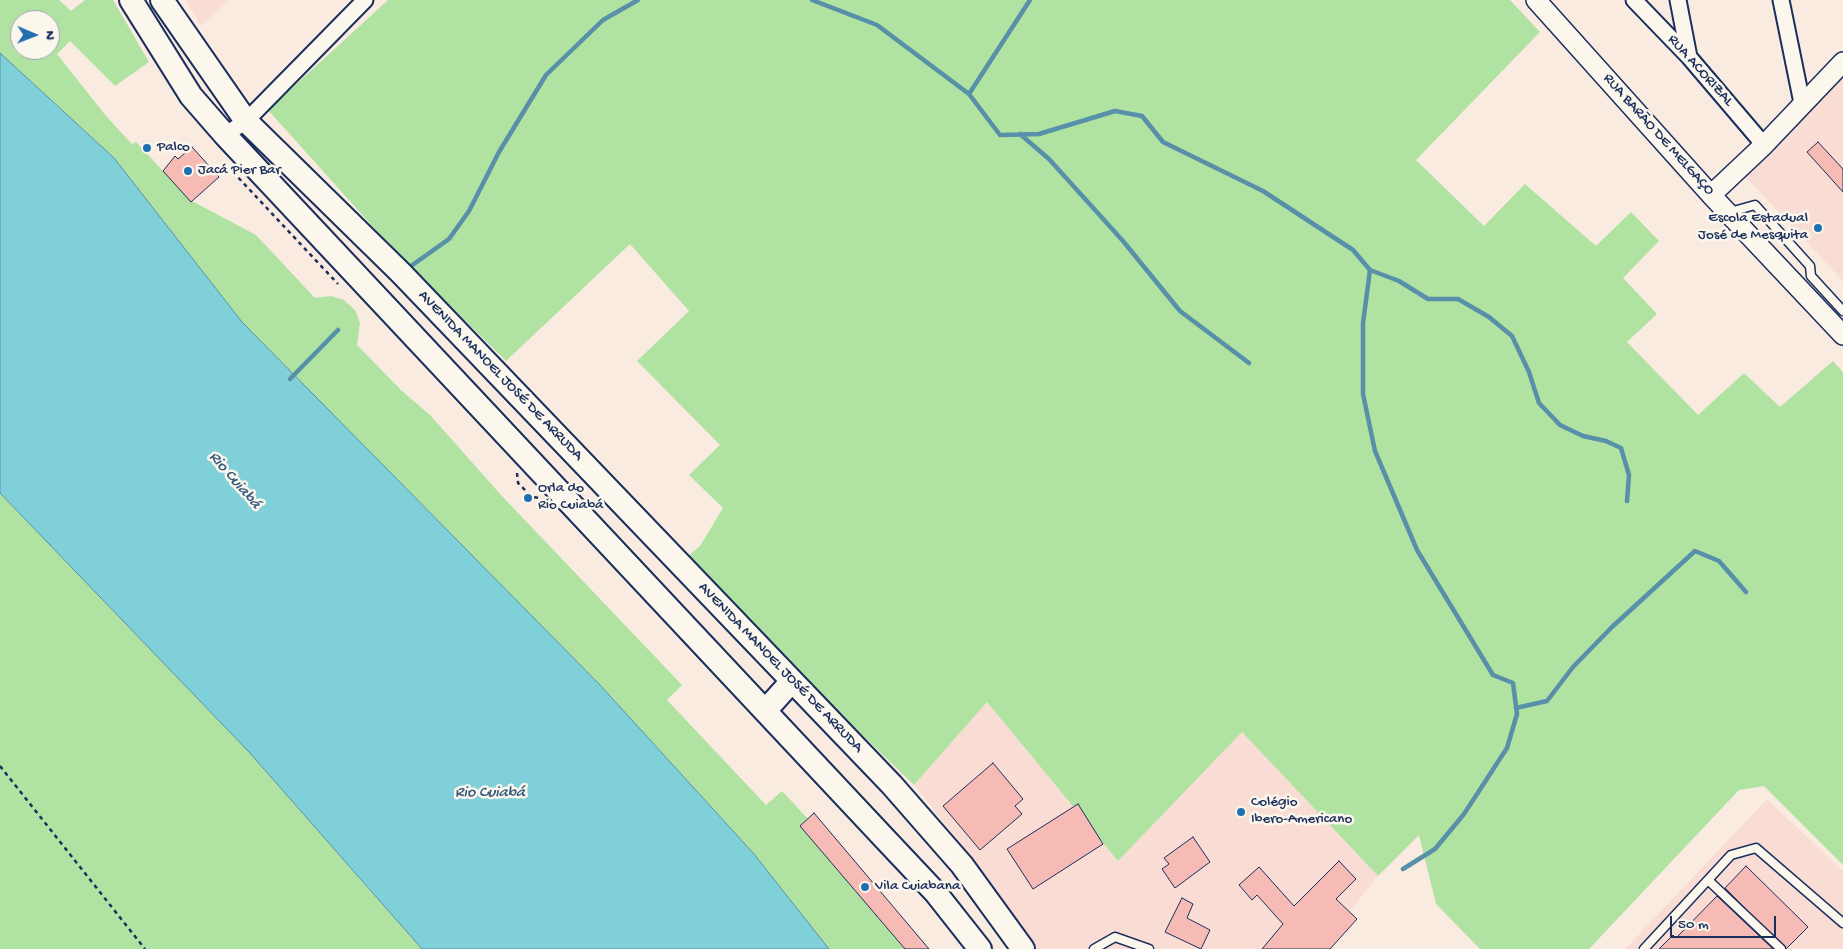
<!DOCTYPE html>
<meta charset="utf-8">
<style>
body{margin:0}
#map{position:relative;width:1843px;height:949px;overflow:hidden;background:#faebe1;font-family:"Gochi Hand",sans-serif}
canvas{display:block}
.north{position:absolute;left:10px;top:10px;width:50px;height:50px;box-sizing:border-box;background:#fbf7ec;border:1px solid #a1a7b3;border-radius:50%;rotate:91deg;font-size:14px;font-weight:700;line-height:20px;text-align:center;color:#1b2f5e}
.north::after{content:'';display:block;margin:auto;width:18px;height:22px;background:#1f6fb2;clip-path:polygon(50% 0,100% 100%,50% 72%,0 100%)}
.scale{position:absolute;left:1670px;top:916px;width:106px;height:22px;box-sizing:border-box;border:2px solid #1b2f5e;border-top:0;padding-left:6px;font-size:15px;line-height:18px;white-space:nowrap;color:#1b2f5e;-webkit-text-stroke:4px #fbf7ec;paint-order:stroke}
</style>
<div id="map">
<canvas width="1843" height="949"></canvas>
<div class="north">N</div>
<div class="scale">50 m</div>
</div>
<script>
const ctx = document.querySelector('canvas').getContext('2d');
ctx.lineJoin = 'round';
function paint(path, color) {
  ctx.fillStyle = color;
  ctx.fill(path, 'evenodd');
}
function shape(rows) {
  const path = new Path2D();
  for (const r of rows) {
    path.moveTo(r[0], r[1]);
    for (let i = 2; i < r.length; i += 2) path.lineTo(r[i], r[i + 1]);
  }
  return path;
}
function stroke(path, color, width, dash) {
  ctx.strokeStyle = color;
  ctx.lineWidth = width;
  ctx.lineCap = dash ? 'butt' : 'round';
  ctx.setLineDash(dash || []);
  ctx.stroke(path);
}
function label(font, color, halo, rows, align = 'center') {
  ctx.font = font + ' "Gochi Hand",sans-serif';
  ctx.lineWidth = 5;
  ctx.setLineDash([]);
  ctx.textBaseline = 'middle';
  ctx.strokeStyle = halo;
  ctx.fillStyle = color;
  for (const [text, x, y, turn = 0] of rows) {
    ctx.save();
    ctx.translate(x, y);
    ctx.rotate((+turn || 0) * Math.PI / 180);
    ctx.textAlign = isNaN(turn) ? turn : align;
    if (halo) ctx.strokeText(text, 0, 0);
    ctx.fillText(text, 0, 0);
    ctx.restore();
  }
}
paint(shape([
 [186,0,229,0,201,26],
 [1843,74,1843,281,1744,175],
 [987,702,1118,861,1242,732,1378,876,1319,949,1038,949,958,840,914,785],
 [1767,799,1843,871,1843,949,1625,949]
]), '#f9ddd4');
paint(shape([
 [0,0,59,0,71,11,85,0,113,0,149,62,115,86,70,41,57,54,106,116,132,144,136,142,190,200,256,235,315,298,331,296,344,300,355,310,360,323,357,345,401,390,431,416,501,495,682,685,667,700,766,805,782,791,808,819,800,826,905,949,829,949,754,854,600,685,242,322,114,158,0,53],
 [20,20,50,20,50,50,20,50],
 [388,0,1510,0,1540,32,1416,160,1484,226,1525,184,1596,246,1631,212,1659,241,1623,278,1657,314,1627,342,1698,415,1744,373,1780,407,1833,361,1843,372,1843,865,1764,786,1739,790,1589,949,1480,949,1436,904,1419,835,1378,876,1242,732,1118,861,987,702,914,785,829,703,687,557,700,546,723,508,689,475,720,445,637,361,689,311,630,244,506,361,392,248,268,110],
 [0,493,249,752,422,949,0,949]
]), '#b0e2a2');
const water = shape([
 [0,53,114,158,242,322,600,685,754,854,829,949,422,949,249,752,0,493,0,53]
]);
paint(water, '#7fd0d9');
stroke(water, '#5790a8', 1);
stroke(shape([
 [812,0,877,25,969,94,1000,135,1039,134,1115,111,1142,116,1163,142,1263,191,1353,250,1370,270,1363,323,1363,394,1375,451,1417,550,1493,675,1513,683,1517,714,1507,748,1464,814,1435,849,1403,869],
 [969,94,1030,0],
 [1020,134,1049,159,1123,241,1180,311,1249,363],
 [411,266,449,239,469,211,499,152,546,75,603,20,638,0],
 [1370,270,1399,281,1428,299,1458,299,1489,317,1512,336,1529,372,1539,403,1560,425,1583,436,1606,441,1621,448,1629,475,1627,501],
 [290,379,338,330],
 [1516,708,1547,701,1573,667,1612,627,1695,551,1719,561,1746,592]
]), '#5790a8', 4.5);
const building = shape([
 [1818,142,1843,169,1843,192,1807,152,1818,142],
 [192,147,219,177,191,202,163,171,175,156,178,159,192,147],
 [993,763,1023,799,1015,806,1022,814,980,850,943,806,993,763],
 [1078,804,1103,844,1033,889,1007,849,1078,804],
 [814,813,929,949,905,949,800,826,814,813],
 [1193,837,1210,862,1175,888,1162,869,1169,864,1164,858,1193,837],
 [1339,861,1356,879,1336,899,1357,919,1330,949,1262,949,1283,924,1257,895,1252,900,1239,885,1259,867,1294,906,1339,861],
 [1746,866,1808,927,1786,949,1725,888,1746,866],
 [1717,896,1773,949,1659,949,1673,935,1676,938,1717,896],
 [1182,898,1193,904,1187,918,1210,930,1201,949,1165,932,1182,898]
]);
paint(building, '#f7bbb5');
stroke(building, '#1b2f5e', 1);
const service = shape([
 [1730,212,1755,205,1810,266,1811,276,1843,311],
 [1708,880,1781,949],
 [1094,949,1115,937,1149,949],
 [1644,949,1731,855,1756,848,1843,923]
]);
const minor = shape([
 [1634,0,1689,57,1764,145],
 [1678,0,1689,57],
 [1781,0,1802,103],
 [225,135,246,121,365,0]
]);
const tertiary = shape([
 [1536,0,1711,195,1843,335],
 [1711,195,1764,145,1843,62]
]);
const primary = shape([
 [131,0,191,96,225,135,886,840,935,892,980,949],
 [162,0,246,121,401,273,892,785,962,865,1023,949],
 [765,711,792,681]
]);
stroke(service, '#1b2f5e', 11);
stroke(minor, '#1b2f5e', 19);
stroke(tertiary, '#1b2f5e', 22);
stroke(primary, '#1b2f5e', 26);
stroke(shape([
 [233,172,338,284],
 [517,473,518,483,532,497,541,498],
 [0,766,145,949]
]), '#1b2f5e', 2.5, [4, 4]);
stroke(service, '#fbf7ec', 8);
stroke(minor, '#fbf7ec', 15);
stroke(tertiary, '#fbf7ec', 19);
stroke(primary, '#fbf7ec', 22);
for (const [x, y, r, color] of [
 [147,148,5,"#1f6fb2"],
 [188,171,5,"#1f6fb2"],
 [1818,228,5,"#1f6fb2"],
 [528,498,5,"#1f6fb2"],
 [1241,812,5,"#1f6fb2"],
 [865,887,5,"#1f6fb2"]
]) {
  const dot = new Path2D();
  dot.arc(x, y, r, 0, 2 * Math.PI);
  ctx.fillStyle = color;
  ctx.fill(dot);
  stroke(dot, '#fbf7ec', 2);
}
label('15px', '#1b2f5e', '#fbf7ec', [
 ["RUA ACORIZAL",1700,71,48],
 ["RUA BARÃO DE MELGAÇO",1658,135,48],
 ["AVENIDA MANOEL JOSÉ DE ARRUDA",500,376,46],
 ["AVENIDA MANOEL JOSÉ DE ARRUDA",780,668,46]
]);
label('15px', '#1b2f5e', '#fbf7ec', [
 ["Palco",157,148],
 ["Jacá Pier Bar",198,171],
 ["Escola Estadual",1808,219,"right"],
 ["José de Mesquita",1808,236,"right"],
 ["Orla do",538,489],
 ["Rio Cuiabá",538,506],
 ["Colégio",1251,803],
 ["Ibero-Americano",1251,820],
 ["Vila Cuiabana",875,887]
], 'left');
label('italic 16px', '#34577d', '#fbf7ec', [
 ["Rio Cuiabá",234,481,49],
 ["Rio Cuiabá",490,794]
]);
</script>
